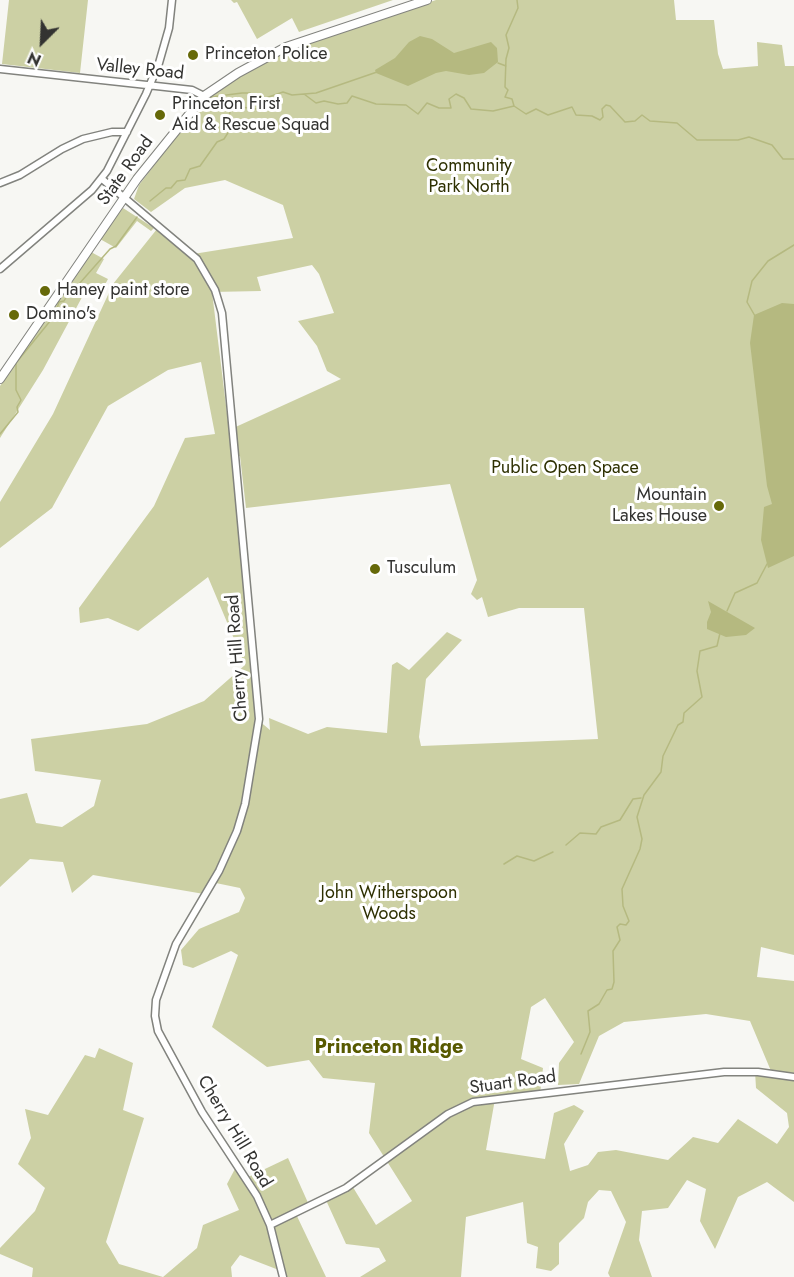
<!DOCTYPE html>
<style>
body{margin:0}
#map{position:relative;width:794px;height:1277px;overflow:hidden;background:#f7f7f3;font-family:Jost,sans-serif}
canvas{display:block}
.north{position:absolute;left:12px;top:12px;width:60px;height:60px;-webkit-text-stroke:4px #fff;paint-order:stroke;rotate:204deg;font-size:16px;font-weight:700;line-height:24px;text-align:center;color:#333331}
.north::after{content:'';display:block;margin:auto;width:21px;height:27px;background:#333331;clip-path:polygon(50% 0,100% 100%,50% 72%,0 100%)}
</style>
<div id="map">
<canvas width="794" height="1277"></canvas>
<div class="north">N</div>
</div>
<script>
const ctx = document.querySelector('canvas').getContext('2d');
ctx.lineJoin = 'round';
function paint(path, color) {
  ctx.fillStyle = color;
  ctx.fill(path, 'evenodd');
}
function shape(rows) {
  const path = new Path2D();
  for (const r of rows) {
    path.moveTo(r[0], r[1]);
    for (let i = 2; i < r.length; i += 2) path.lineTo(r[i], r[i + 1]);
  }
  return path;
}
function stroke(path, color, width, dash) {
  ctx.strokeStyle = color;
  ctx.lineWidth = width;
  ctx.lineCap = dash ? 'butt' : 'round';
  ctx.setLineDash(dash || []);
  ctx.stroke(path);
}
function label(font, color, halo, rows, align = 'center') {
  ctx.font = font + ' Jost,sans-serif';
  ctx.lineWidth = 6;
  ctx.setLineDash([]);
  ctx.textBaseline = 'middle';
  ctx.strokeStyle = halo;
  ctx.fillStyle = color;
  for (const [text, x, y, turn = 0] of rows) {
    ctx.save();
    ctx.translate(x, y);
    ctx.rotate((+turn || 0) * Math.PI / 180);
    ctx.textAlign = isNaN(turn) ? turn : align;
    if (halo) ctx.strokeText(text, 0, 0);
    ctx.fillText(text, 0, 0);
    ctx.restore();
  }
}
paint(shape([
 [9,0,88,0,80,73,2,64],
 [231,0,393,0,299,32,292,18,257,39,237,2,234,3],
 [436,0,674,0,676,20,714,20,718,54,723,69,758,66,757,42,782,45,785,66,794,66,794,955,761,947,757,977,794,981,794,1202,767,1182,738,1197,715,1249,700,1221,706,1189,687,1180,668,1208,642,1211,639,1240,652,1277,610,1277,608,1273,626,1222,611,1191,599,1190,588,1202,584,1218,559,1243,559,1264,551,1271,536,1268,538,1247,527,1243,523,1202,466,1217,461,1277,360,1277,386,1261,379,1248,346,1244,325,1198,351,1184,376,1225,412,1201,369,1133,375,1083,323,1078,309,1060,267,1067,212,1027,238,955,231,951,193,968,183,965,181,950,199,929,239,912,245,898,240,888,211,882,204,894,93,875,72,893,63,862,30,859,0,887,0,799,27,793,36,823,62,827,94,806,101,780,35,771,31,739,147,724,204,701,245,665,208,577,138,631,108,618,80,623,79,608,154,506,185,438,215,434,201,362,168,370,108,406,52,508,0,548,0,502,53,414,113,284,157,229,187,255,293,238,283,205,225,180,185,188,151,212,134,199,139,185,202,103,248,70,303,45],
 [312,265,319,274,334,313,298,321,317,346,327,371,341,379,229,430,212,292,261,291,257,277],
 [240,456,246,508,450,484,477,580,471,594,477,600,482,597,488,617,519,608,584,608,598,739,421,746,419,737,426,679,462,640,447,632,409,670,397,662,392,665,387,733,327,727,308,734,269,718,270,730,258,720,235,458],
 [545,998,574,1042,559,1063,558,1085,579,1084,599,1036,624,1022,706,1014,750,1021,771,1071,755,1071,756,1088,787,1113,789,1127,777,1144,738,1119,718,1143,693,1137,668,1160,616,1150,598,1152,588,1165,570,1171,564,1144,584,1111,574,1105,554,1113,545,1159,486,1150,495,1099,540,1094,543,1068,521,1059,531,1007],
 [123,208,154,228,151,231,137,221,116,248,100,239],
 [91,252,104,259,96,273,108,279,101,292,88,286,43,370,0,438,0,386],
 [99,1048,133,1063,123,1110,144,1118,106,1242,119,1264,163,1277,197,1248,203,1225,239,1210,227,1184,237,1165,246,1178,288,1158,309,1205,295,1212,326,1277,285,1277,284,1272,240,1255,231,1267,232,1277,32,1277,33,1268,0,1254,0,1248,35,1211,45,1188,18,1164,31,1138,25,1109,48,1115,85,1055,95,1058]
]), '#ccd0a4');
paint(shape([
 [420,36,432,39,454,53,491,42,497,48,498,62,484,73,469,75,446,71,436,73,408,86,376,73,375,70,395,58,409,42],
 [782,303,794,304,794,556,768,568,761,540,764,507,772,504,767,486,750,343,754,315],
 [708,601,755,628,746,635,726,637,707,629,707,622,711,612]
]), '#b5b980');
stroke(shape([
 [498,63,506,66],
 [304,94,316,103,324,101,338,104,347,103,352,96,376,104,406,105,418,114,427,103,439,108,451,108,449,99,456,94,464,98,471,109,493,111,514,106,526,114,536,109,548,115,572,107,576,115,592,116,600,120,603,117,602,109,606,105,610,106,625,122,635,121,642,115,650,121,677,123,697,140,738,140,749,137,772,145,783,159,794,159],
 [211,97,242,93,250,93,260,100,283,92,292,95,316,93,377,72],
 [514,106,512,99,505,97,508,90,505,87,506,59,509,48,506,35,518,8,517,0],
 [150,201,166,188,171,188,177,181,185,180,190,169,200,166,217,142,224,139,231,128,229,116,231,108,233,106,256,109,265,103,265,99],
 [755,316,747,302,752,281,768,261,794,245],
 [0,434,18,412,17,407,21,400,16,390,16,363,55,315,59,302,64,301,72,287,79,284,110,249,116,246,137,217],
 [727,611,735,593,757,583,767,564],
 [566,845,580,833,596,834,601,827,620,820,633,799,641,798],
 [504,864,517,856,534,861,553,852],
 [581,1054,590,1032,588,1011,599,1004,607,990,612,989,614,982,613,951,620,940,617,927,620,924,626,925,629,921,623,906,622,889,640,849,642,839,637,817,644,795,661,772,663,756,678,725,683,722,684,713,702,697,697,671,700,651,717,646,720,633]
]), '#b5b980', 1.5);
const secondary = shape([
 [0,69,156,86,192,90,204,96],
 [102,179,197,259,215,290,222,313,259,719,245,804,237,831,219,871,176,944,156,1000,155,1016,158,1031,202,1112,257,1196,270,1225,283,1277],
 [0,183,20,175,62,149,83,139,112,132,127,132],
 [0,269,92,190,107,171,146,94,159,63,169,28,172,0],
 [270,1225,346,1188,448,1114,473,1102,724,1072,758,1072,794,1077]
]);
const highway = shape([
 [0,379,137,179,204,96,238,73,286,47,427,0]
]);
stroke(secondary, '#82837e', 9);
stroke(highway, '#82837e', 10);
stroke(secondary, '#fff', 6);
stroke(highway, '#fff', 8);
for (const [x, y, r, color] of [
 [193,55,6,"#666909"],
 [160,115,6,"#666909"],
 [45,291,6,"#666909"],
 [14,315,6,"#666909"],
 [719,506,6,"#666909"],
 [375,569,6,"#666909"]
]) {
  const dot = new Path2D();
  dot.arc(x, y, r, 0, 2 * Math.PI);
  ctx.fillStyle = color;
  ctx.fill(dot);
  stroke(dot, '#fff', 2);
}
label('18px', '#333331', '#fff', [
 ["Princeton Police",205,55],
 ["Princeton First",172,105],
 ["Aid & Rescue Squad",172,126],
 ["Haney paint store",57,291],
 ["Domino's",26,315],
 ["Mountain",707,496,"right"],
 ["Lakes House",707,517,"right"],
 ["Tusculum",387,569]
], 'left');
label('18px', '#333331', '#fff', [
 ["Valley Road",140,70,6],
 ["State Road",126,171,-54],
 ["Cherry Hill Road",238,658,-94],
 ["Stuart Road",513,1083,-8],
 ["Cherry Hill Road",234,1132,59]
]);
label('18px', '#2e3002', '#fff', [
 ["Community",469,167],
 ["Park North",469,188],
 ["Public Open Space",565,469],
 ["John Witherspoon",389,894],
 ["Woods",389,915]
]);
label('bold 20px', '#575900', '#fff', [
 ["Princeton Ridge",389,1048]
]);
</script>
